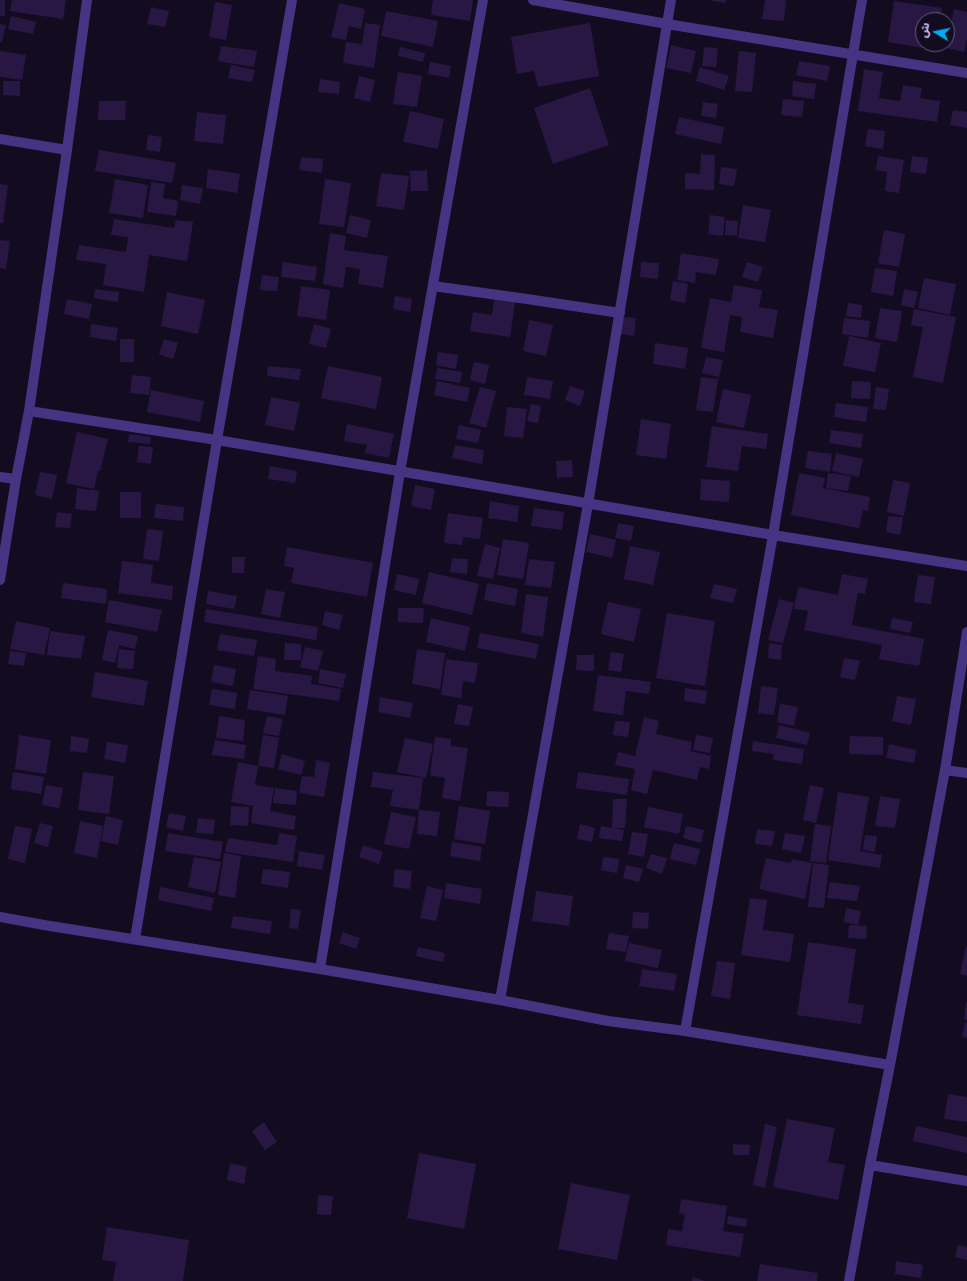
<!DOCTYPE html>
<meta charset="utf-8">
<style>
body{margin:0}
#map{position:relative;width:967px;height:1281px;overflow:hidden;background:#130c21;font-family:Barlow,"Noto Sans Arabic",sans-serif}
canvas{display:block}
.north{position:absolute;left:915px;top:12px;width:40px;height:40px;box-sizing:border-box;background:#130c21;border:1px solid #63597a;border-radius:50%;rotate:280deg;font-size:11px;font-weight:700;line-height:16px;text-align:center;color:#dcccff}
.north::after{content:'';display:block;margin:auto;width:14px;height:18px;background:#00adf7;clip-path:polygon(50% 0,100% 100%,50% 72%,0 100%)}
</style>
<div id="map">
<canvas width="967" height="1281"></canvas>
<div class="north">ش</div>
</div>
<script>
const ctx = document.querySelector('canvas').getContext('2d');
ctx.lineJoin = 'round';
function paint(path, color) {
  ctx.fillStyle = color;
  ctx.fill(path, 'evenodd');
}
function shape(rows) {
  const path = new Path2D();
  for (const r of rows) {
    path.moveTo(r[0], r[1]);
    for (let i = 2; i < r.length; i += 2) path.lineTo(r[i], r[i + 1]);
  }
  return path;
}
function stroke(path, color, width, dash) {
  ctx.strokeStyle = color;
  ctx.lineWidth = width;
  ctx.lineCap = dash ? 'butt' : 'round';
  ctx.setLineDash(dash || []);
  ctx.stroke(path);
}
paint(shape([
 [0,0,5,0,5,16,0,16],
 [12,0,66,0,63,19,10,11],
 [433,0,473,0,470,21,431,15],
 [712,0,726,0,726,3,712,1],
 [765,0,786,0,784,21,762,19],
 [894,1,942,8,940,20,923,20,923,44,936,44,935,50,888,42],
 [215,2,232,5,226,40,209,37],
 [339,3,365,9,361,29,349,26,346,40,331,37],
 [151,7,169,11,165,27,147,24],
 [954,9,967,12,967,38,964,52,946,48],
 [386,11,438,21,433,47,381,36],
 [11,16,36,22,33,34,8,29],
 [365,23,380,25,374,68,343,63,346,42,362,44],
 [590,23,599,76,538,87,534,71,517,74,511,37],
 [0,24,6,25,2,42,0,42],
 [671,45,696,51,691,73,666,68],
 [221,46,257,51,254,67,218,61],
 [400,47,425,53,423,62,398,56],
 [704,47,718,48,716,67,702,66],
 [0,51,26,55,22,80,0,77],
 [739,51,756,53,752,92,735,91],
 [799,61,830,66,827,81,796,75],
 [430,62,451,66,449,78,428,74],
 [231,65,255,70,252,82,228,78],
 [700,67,729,76,724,90,696,81],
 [864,69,883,72,879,98,900,101,903,85,922,88,920,98,940,101,937,122,858,111],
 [398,72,422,76,417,107,393,104],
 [359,76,375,80,370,102,354,98],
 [320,79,340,82,339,94,318,92],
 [3,81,20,81,20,96,3,95],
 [793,81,816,84,814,99,792,96],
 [590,88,609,145,553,164,534,108],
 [783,99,804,101,802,117,781,115],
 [99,101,126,101,125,120,98,120],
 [703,102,718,104,716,118,701,116],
 [953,110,967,112,967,128,950,125],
 [410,111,444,119,438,149,403,142],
 [197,112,226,115,223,144,194,141],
 [679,117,724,127,721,144,675,134],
 [868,129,885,131,883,149,865,146],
 [148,135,162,137,160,152,146,150],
 [99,150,176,163,172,183,95,171],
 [701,154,715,155,714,190,685,189,685,173,700,174],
 [878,156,904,160,899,193,885,191,887,172,876,170],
 [912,156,928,158,926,174,910,172],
 [301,157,323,159,322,173,299,170],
 [721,167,737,169,734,186,719,184],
 [208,169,240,174,237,193,206,188],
 [427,170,428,191,411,191,410,171],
 [381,173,409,176,404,210,376,206],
 [115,179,148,185,143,218,109,213],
 [325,179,351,183,344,227,319,224],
 [151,182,165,184,163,198,178,201,176,216,147,212],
 [0,184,8,185,3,223,0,223],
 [182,185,203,188,200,204,180,200],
 [743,205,771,210,765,242,738,238],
 [350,215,371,220,367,238,346,233],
 [710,215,725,217,723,236,708,234],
 [114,219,174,228,176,220,193,222,187,261,149,255,144,292,103,285,106,264,76,260,79,245,126,252,128,237,111,235],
 [726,220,738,221,737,236,725,235],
 [884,230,905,234,899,267,878,263],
 [330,233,346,236,344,250,388,256,383,288,358,284,360,269,346,267,343,288,323,284],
 [0,240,10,241,6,269,0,268],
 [681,253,719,259,716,275,696,272,695,283,677,280],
 [283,262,317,267,315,281,281,277],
 [641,262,659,263,658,279,640,277],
 [747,262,763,267,758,282,742,277],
 [875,268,897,271,893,296,871,292],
 [262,275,279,277,277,291,260,290],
 [924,278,956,284,950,315,918,308],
 [673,281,688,284,685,303,670,300],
 [734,285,762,290,759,307,778,310,773,338,740,332,742,317,730,315,724,352,701,348,710,298,731,302],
 [301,286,330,290,326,320,297,316],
 [95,289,119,292,118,302,94,298],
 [904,289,918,292,914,308,901,305],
 [167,292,205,300,198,334,161,326],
 [495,294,516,297,510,337,470,331,473,312,492,315],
 [395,296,412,299,410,312,393,309],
 [67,299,92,304,89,319,64,314],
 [848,303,862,305,861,318,846,316],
 [880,308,902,311,897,342,875,338],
 [914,309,956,317,943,383,913,377,923,327,911,325],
 [622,317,636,318,634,336,620,334],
 [844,318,870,321,868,338,842,334],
 [529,320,553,325,546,356,523,351],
 [91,324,118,328,116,341,90,337],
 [314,324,331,329,326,348,309,344],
 [849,336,881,343,875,372,843,366],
 [120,339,134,339,134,362,120,362],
 [164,339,178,343,173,359,159,354],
 [655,343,688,348,685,369,653,364],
 [438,352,458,355,456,369,436,365],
 [706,357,723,360,719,377,702,373],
 [474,362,489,365,485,384,470,380],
 [268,366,301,369,299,380,267,376],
 [328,366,382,377,376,409,321,398],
 [437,368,462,372,460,383,435,379],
 [132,375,151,377,149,395,130,393],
 [527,377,553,381,550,399,524,395],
 [701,377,718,379,713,412,696,410],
 [437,381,470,388,467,402,434,395],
 [852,381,871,382,870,399,851,398],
 [570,386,585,391,580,406,565,400],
 [480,387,496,391,486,428,469,423],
 [876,387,889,389,886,410,873,409],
 [723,389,751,395,744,428,716,422],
 [151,390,204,401,200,422,147,412],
 [271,397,300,403,294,431,265,425],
 [836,403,868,407,866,422,834,417],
 [531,404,541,406,538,423,527,421],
 [507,407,527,409,523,438,504,436],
 [641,419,671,424,666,459,636,455],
 [347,424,394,434,389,458,365,453,367,445,344,441],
 [459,425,481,430,478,443,456,439],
 [712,426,768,434,766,449,742,446,738,471,706,467],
 [831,430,863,434,861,448,829,443],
 [77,432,108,439,100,471,98,471,94,489,66,483],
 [129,434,151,437,150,444,128,442],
 [455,445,484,450,482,464,452,458],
 [139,446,153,447,151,464,137,462],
 [808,451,832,454,830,472,805,468],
 [836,453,863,459,859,477,832,471],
 [572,460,573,477,557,478,556,461],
 [270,466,297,471,295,483,268,479],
 [40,472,57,475,52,499,35,495],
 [799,473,825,478,823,488,870,497,868,511,863,510,859,528,791,515],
 [828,473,851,476,848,491,826,488],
 [701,479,730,481,729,502,700,500],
 [893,480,910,483,904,516,887,512],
 [415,485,435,489,431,510,411,506],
 [77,488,99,491,96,511,75,509],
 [120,492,141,492,141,518,120,518],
 [490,501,519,506,517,522,488,518],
 [156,504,184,507,183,521,154,518],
 [534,508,564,512,562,530,531,526],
 [57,512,72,514,70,528,55,527],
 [448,513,483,518,480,539,463,537,462,545,444,543],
 [888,516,903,517,900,535,886,532],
 [618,523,634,526,631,541,615,538],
 [147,529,163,531,159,561,143,559],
 [590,534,616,540,612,558,586,552],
 [503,539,529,543,523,579,497,575],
 [485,544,500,548,493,579,477,576],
 [630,546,660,552,653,585,624,579],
 [287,547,373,563,367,597,291,583,294,568,284,566],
 [232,557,245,557,244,573,232,573],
 [452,558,468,559,467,574,450,572],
 [529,559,555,562,551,588,525,585],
 [122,561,153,565,151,583,173,586,172,600,118,593],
 [429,572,479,584,472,615,422,603],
 [397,574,419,579,416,595,394,590],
 [842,574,868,579,865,594,858,593,852,625,924,639,919,666,879,659,882,645,804,630,808,611,794,609,798,587,838,595],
 [918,575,935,577,931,604,914,602],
 [63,583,107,589,106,604,61,598],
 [487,583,518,589,515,606,484,600],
 [714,584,737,589,733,603,710,598],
 [266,589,285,592,280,618,261,614],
 [208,591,237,596,234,609,206,604],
 [526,594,548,597,543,637,521,633],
 [779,599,794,603,783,643,768,640],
 [109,600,162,610,157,632,105,622],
 [608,602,641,609,634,642,601,634],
 [398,608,424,608,423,623,398,622],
 [206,609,318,627,316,640,204,622],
 [325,611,343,615,339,630,322,625],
 [667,613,715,621,705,686,656,678],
 [431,618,470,627,465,651,426,642],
 [892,618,913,622,910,633,890,629],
 [16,621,50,628,44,655,10,649],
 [108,630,138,636,135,649,119,645,115,663,102,660],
 [50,631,85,636,81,659,47,655],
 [480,633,539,644,536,659,477,648],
 [220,634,257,640,254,656,217,650],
 [285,643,301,644,301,660,284,660],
 [769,643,782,645,781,660,768,658],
 [305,647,323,651,318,671,300,667],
 [119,649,135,651,133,669,117,668],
 [417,649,445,653,440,689,412,684],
 [10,651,26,653,24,666,8,664],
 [611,652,624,654,621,672,608,670],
 [577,655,594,655,594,671,576,670],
 [258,656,276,659,275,671,312,676,311,684,341,689,339,701,253,689],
 [844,658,860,661,855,680,840,677],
 [446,659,478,663,475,683,463,681,461,698,441,695],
 [214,665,236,669,233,686,211,682],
 [320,669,346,674,343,688,318,683],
 [95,672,148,681,144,706,91,697],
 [598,675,651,682,649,694,626,691,623,715,593,711],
 [761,686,778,688,774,715,758,713],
 [685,688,707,691,705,704,684,701],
 [212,689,237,693,235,709,209,705],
 [250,690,288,696,285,715,247,709],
 [897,696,916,699,911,725,892,721],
 [380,697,413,703,410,718,378,712],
 [458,704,473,707,469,726,454,724],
 [780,704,798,707,794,726,777,722],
 [219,716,245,720,243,741,216,738],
 [267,716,283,719,279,736,263,733],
 [644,717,659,721,656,734,692,742,690,751,711,756,709,769,700,767,697,780,653,770,647,794,631,790,635,769,615,765,618,752,635,756],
 [615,721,630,722,628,737,613,735],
 [779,725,810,733,807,745,776,738],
 [19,735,51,740,46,774,15,769],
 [263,735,279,738,274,768,258,766,255,785,274,788,270,811,296,816,294,830,251,823,253,806,231,802,238,762,258,766],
 [696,735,713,738,710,753,693,750],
 [71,736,89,739,87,753,70,751],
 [850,736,883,737,883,755,849,754],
 [435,737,451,739,451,746,468,748,460,801,442,798,445,778,430,775],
 [405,738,433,744,426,778,397,772],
 [215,740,246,745,244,759,212,755],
 [753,741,804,749,802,764,773,760,774,754,752,751],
 [107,742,128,745,125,763,104,759],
 [889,744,916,750,914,763,886,758],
 [282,754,305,761,301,775,278,769],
 [316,760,330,763,324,797,299,793,302,776,314,777],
 [13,772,44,777,41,794,11,789],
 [83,772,114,776,109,814,78,810],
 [373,772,423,778,419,810,390,806,393,790,371,787],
 [578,772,629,779,627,795,576,788],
 [46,785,63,788,59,808,42,805],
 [810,785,824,788,816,823,803,820],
 [275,788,297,791,296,805,273,803],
 [487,791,509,792,508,807,486,806],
 [838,792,869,797,860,851,882,855,880,868,828,860],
 [880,796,900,799,895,828,875,826],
 [613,799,627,799,625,828,612,828],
 [231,806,249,807,248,826,230,825],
 [459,806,490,811,485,844,454,839],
 [648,807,683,814,679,834,644,827],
 [419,810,440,812,437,836,417,834],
 [391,812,416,817,409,849,384,844],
 [169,813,186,816,183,831,166,827],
 [106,816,123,820,118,845,101,841],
 [198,818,215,820,213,834,196,833],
 [80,821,103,826,97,858,74,853],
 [40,823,53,826,48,847,34,843],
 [580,824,595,828,592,842,577,839],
 [815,824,831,826,826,863,810,861],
 [15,826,32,829,25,863,8,859],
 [601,826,624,830,622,841,599,838],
 [686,826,704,830,701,843,683,838],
 [757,829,775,831,772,846,755,844],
 [632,832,648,834,644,857,628,854],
 [168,833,223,842,220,859,165,851],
 [279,833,297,836,293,862,225,852,228,838,277,845],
 [785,833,805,836,801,853,782,849],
 [865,835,877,836,875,852,863,850],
 [452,842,482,847,480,861,450,856],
 [674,843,700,849,696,865,670,859],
 [363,845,383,852,379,864,359,857],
 [299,851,325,855,322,870,297,866],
 [224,853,241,856,235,898,218,895],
 [651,854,667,858,662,874,646,868],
 [194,857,221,862,215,893,188,887],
 [603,857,619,859,617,873,601,870],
 [766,858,791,863,792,859,812,863,805,899,759,889],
 [813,863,829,865,824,908,808,907],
 [626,865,643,869,639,882,623,878],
 [263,869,290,872,288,888,261,884],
 [395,869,412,871,410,889,393,887],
 [830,882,860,886,857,901,827,898],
 [446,883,482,889,480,904,444,898],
 [427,886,443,890,436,921,420,918],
 [160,887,214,898,211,911,158,900],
 [536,891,573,896,569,926,532,921],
 [750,898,767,900,763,930,794,934,790,962,741,955],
 [846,908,861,911,858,925,844,922],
 [291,909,301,910,298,929,289,928],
 [633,912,649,913,648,929,632,928],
 [233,916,272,921,270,934,231,928],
 [849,925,867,926,866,939,848,938],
 [343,932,360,938,356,949,339,943],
 [609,933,629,936,626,952,606,949],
 [808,942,856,949,848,1003,864,1005,861,1024,797,1015],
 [629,943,662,950,658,968,625,961],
 [418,947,445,953,443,962,416,956],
 [966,947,967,947,967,976,960,974],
 [717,961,735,963,730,999,711,996],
 [642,969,677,974,674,991,639,986],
 [966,1002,967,1002,967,1020,964,1020],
 [965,1022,967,1023,967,1038,962,1037],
 [948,1094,967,1097,967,1122,944,1119],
 [787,1119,835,1128,828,1162,845,1165,838,1200,773,1187],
 [264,1122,277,1142,265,1150,252,1131],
 [765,1124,777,1127,765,1188,753,1185],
 [916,1126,967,1137,967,1153,913,1141],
 [733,1144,750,1145,749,1155,733,1155],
 [419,1153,476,1164,464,1229,407,1218],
 [230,1163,247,1167,244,1184,227,1180],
 [571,1183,630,1195,617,1260,558,1249],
 [318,1195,333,1196,331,1215,317,1214],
 [681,1199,727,1206,723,1231,744,1234,740,1257,666,1245,668,1229,682,1231,685,1214,679,1213],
 [728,1216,747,1219,746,1227,727,1224],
 [107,1227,189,1240,183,1281,113,1281,116,1262,102,1260],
 [958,1245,967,1247,967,1260,955,1257],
 [896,1261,923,1265,921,1278,895,1274],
 [760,1264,818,1273,817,1281,757,1281],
 [693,1277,705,1281,692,1281]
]), '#281743');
stroke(shape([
 [533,0,667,24,967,73],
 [0,139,67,150],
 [433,286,527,299,620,313],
 [29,411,217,440,773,535,967,566],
 [0,477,16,479],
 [0,580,16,479,29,411,67,150,87,0],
 [945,770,967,773],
 [0,917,44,925,320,969,500,1000,608,1021,685,1031,890,1065],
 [135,939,217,440,292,0],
 [320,969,400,472,483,0],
 [500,1000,588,504,671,0],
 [685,1031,773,535,862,0],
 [870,1165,967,1181],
 [849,1281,870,1165,890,1065,945,770,967,632]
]), '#463483', 10);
</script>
